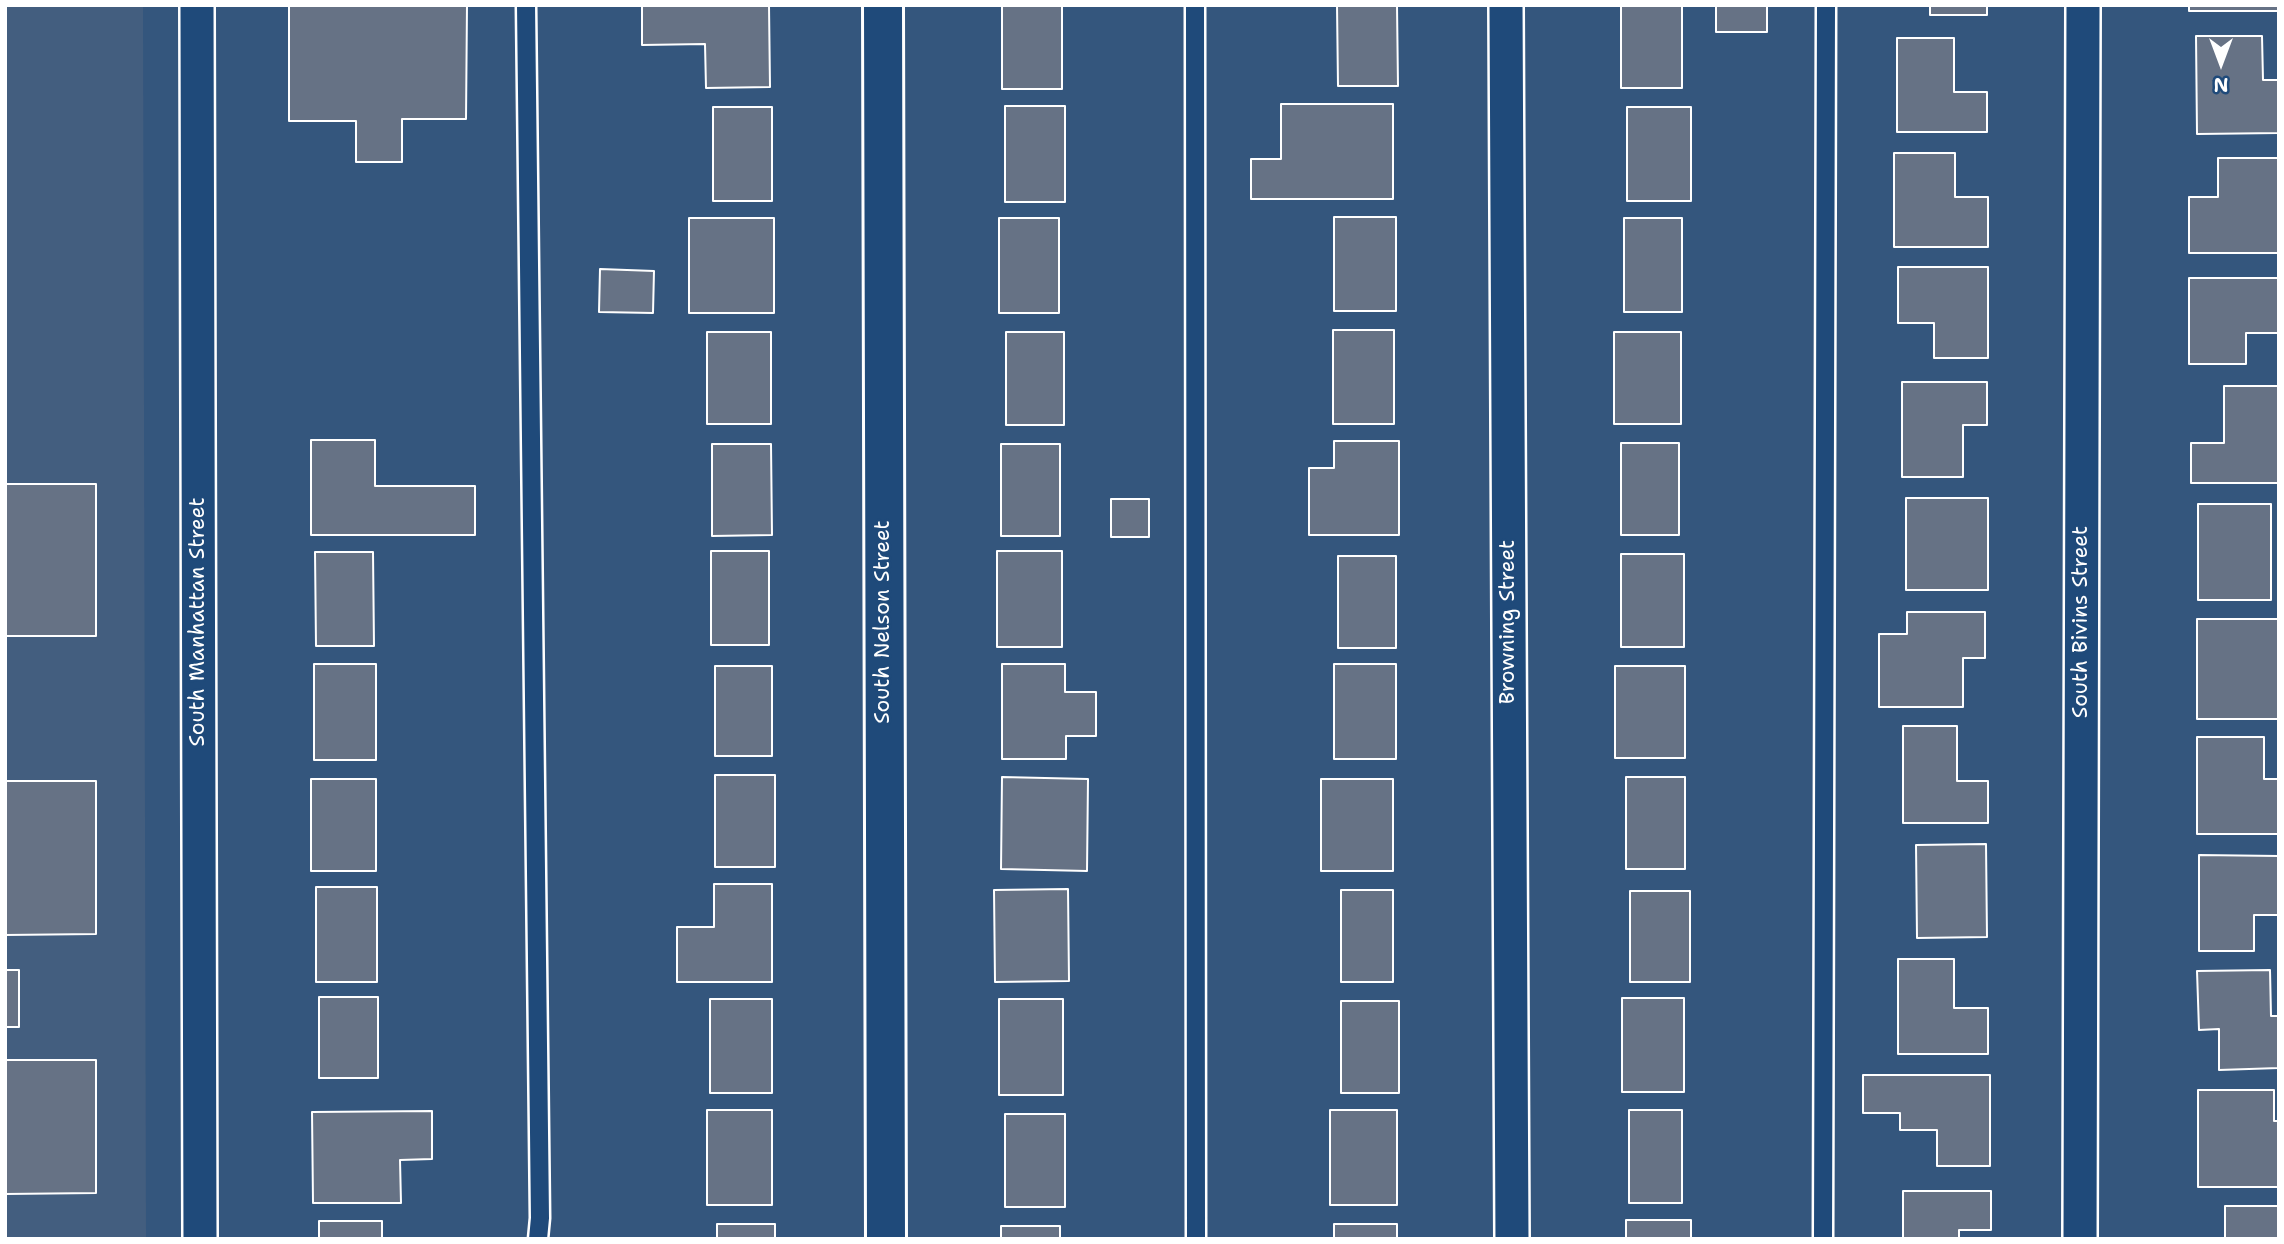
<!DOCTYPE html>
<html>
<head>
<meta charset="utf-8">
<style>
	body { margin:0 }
	#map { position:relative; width:2284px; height:1244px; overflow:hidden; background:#34567d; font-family:"Shantell Sans",sans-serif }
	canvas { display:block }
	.frame { position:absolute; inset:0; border:7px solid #fff; pointer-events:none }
	.north { position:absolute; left:2186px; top:28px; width:70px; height:70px; -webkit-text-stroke:5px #1f4a7a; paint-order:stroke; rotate:180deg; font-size:19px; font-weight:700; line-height:28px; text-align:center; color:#fff }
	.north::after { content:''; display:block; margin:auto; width:24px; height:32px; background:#fff; clip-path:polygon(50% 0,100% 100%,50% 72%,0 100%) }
</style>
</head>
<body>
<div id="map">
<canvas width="2284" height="1244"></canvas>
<div class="frame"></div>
<div class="north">N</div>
</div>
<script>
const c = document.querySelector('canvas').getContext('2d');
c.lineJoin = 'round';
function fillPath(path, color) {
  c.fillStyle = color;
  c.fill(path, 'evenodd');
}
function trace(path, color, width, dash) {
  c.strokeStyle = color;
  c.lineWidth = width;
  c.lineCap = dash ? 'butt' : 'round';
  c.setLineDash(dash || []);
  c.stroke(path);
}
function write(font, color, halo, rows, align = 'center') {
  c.font = font + ' "Shantell Sans",sans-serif';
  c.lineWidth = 5;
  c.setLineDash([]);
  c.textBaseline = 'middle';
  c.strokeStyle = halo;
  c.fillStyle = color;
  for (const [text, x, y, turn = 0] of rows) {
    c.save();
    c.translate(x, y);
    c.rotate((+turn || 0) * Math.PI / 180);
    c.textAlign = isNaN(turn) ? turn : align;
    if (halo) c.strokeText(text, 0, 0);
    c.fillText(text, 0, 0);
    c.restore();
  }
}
fillPath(new Path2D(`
	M 5,5 L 143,5 L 146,1239 L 5,1239 Z`), '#435e7f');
const building = new Path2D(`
	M 289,5 L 467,5 L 466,119 L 402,119 L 402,162 L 356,162 L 356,121 L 289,121 Z
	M 642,5 L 769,5 L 770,87 L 706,88 L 705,44 L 642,45 Z
	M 1002,5 L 1062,5 L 1062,89 L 1002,89 Z
	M 1337,5 L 1397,5 L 1398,86 L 1338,86 Z
	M 1621,5 L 1682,5 L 1682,88 L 1621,88 Z
	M 1716,5 L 1767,5 L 1767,32 L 1716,32 Z
	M 1930,5 L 1987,5 L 1987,15 L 1930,15 Z
	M 2189,5 L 2279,5 L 2279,11 L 2189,11 Z
	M 2196,36 L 2262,36 L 2263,80 L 2279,80 L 2279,133 L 2197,134 Z
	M 1897,38 L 1954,38 L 1954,92 L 1987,92 L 1987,132 L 1897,132 Z
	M 1281,104 L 1393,104 L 1393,199 L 1251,199 L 1251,159 L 1281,159 Z
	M 1005,106 L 1065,106 L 1065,202 L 1005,202 Z
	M 713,107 L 772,107 L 772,201 L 713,201 Z
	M 1627,107 L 1691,107 L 1691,201 L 1627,201 Z
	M 1894,153 L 1955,153 L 1955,197 L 1988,197 L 1988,247 L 1894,247 Z
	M 2218,158 L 2279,158 L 2279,253 L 2189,253 L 2189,197 L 2218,197 Z
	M 1334,217 L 1396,217 L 1396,311 L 1334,311 Z
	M 689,218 L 774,218 L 774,313 L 689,313 Z
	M 999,218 L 1059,218 L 1059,313 L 999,313 Z
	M 1624,218 L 1682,218 L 1682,312 L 1624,312 Z
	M 1898,267 L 1988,267 L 1988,358 L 1934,358 L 1934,323 L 1898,323 Z
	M 600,269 L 654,271 L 653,313 L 599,312 Z
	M 2189,278 L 2279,278 L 2279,333 L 2246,333 L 2246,364 L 2189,364 Z
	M 1333,330 L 1394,330 L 1394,424 L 1333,424 Z
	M 707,332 L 771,332 L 771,424 L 707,424 Z
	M 1006,332 L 1064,332 L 1064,425 L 1006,425 Z
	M 1614,332 L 1681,332 L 1681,424 L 1614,424 Z
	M 1902,382 L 1987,382 L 1987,425 L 1963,425 L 1963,477 L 1902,477 Z
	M 2224,386 L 2279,386 L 2279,483 L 2191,483 L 2191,443 L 2224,443 Z
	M 311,440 L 375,440 L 375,486 L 475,486 L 475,535 L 311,535 Z
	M 1334,441 L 1399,441 L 1399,535 L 1309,535 L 1309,468 L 1334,468 Z
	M 1621,443 L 1679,443 L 1679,535 L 1621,535 Z
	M 712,444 L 771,444 L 772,535 L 712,536 Z
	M 1001,444 L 1060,444 L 1060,536 L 1001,536 Z
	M 5,484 L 96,484 L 96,636 L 5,636 Z
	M 1906,498 L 1988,498 L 1988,590 L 1906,590 Z
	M 1111,499 L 1149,499 L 1149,537 L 1111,537 Z
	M 2198,504 L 2271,504 L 2271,600 L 2198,600 Z
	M 711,551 L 769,551 L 769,645 L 711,645 Z
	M 997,551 L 1062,551 L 1062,647 L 997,647 Z
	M 315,552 L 373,552 L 374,646 L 316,646 Z
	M 1621,554 L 1684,554 L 1684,647 L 1621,647 Z
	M 1338,556 L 1396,556 L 1396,648 L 1338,648 Z
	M 1907,612 L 1985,612 L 1985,658 L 1963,658 L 1963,707 L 1879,707 L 1879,634 L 1907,634 Z
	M 2197,619 L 2278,619 L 2278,719 L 2197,719 Z
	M 314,664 L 376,664 L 376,760 L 314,760 Z
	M 1002,664 L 1065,664 L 1065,692 L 1096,692 L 1096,736 L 1066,736 L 1066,759 L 1002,759 Z
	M 1334,664 L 1396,664 L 1396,759 L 1334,759 Z
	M 715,666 L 772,666 L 772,756 L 715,756 Z
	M 1615,666 L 1685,666 L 1685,758 L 1615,758 Z
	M 1903,726 L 1957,726 L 1957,781 L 1988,781 L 1988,823 L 1903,823 Z
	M 2197,737 L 2264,737 L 2264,779 L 2279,779 L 2279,834 L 2197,834 Z
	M 715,775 L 775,775 L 775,867 L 715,867 Z
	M 1002,777 L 1088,779 L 1087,871 L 1001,869 Z
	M 1626,777 L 1685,777 L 1685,869 L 1626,869 Z
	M 311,779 L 376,779 L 376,871 L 311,871 Z
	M 1321,779 L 1393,779 L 1393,871 L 1321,871 Z
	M 5,781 L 96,781 L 96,934 L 5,935 Z
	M 1986,844 L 1987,937 L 1917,938 L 1916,845 Z
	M 2199,855 L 2279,856 L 2279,915 L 2254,915 L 2254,951 L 2199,951 Z
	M 714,884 L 772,884 L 772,982 L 677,982 L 677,927 L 714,927 Z
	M 316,887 L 377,887 L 377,982 L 316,982 Z
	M 1068,889 L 1069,981 L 995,982 L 994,890 Z
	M 1341,890 L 1393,890 L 1393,982 L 1341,982 Z
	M 1630,891 L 1690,891 L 1690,982 L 1630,982 Z
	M 1898,959 L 1954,959 L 1954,1008 L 1988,1008 L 1988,1054 L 1898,1054 Z
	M 5,970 L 19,970 L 19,1027 L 5,1027 Z
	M 2270,970 L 2271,1016 L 2279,1016 L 2279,1068 L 2219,1070 L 2219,1029 L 2199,1030 L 2197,971 Z
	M 319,997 L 378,997 L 378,1078 L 319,1078 Z
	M 1622,998 L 1684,998 L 1684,1092 L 1622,1092 Z
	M 710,999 L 772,999 L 772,1093 L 710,1093 Z
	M 999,999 L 1063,999 L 1063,1095 L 999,1095 Z
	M 1341,1001 L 1399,1001 L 1399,1093 L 1341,1093 Z
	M 5,1060 L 96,1060 L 96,1193 L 5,1194 Z
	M 1863,1075 L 1990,1075 L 1990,1166 L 1937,1166 L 1937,1130 L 1900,1130 L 1900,1113 L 1863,1113 Z
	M 2198,1090 L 2274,1090 L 2274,1121 L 2279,1121 L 2279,1187 L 2198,1187 Z
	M 707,1110 L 772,1110 L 772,1205 L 707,1205 Z
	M 1330,1110 L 1397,1110 L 1397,1205 L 1330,1205 Z
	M 1629,1110 L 1682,1110 L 1682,1203 L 1629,1203 Z
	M 432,1111 L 432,1159 L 400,1160 L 401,1203 L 313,1203 L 312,1112 Z
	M 1005,1114 L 1065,1114 L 1065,1207 L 1005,1207 Z
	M 1903,1191 L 1991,1191 L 1991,1230 L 1959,1230 L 1959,1239 L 1903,1239 Z
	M 2225,1206 L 2279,1206 L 2279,1239 L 2225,1239 Z
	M 1626,1220 L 1691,1220 L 1691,1239 L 1626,1239 Z
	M 319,1221 L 382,1221 L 382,1239 L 319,1239 Z
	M 717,1224 L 775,1224 L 775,1239 L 717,1239 Z
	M 1334,1224 L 1397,1224 L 1397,1239 L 1334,1239 Z
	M 1001,1226 L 1060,1226 L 1060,1239 L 1001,1239 Z`);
fillPath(building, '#667285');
trace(building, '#fff', 2);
const lane = new Path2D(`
	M 526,5 L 540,1218 L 538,1239
	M 1195,5 L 1196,1239
	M 1823,1239 L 1826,5`);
const street = new Path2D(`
	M 197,5 L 200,1239
	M 1506,5 L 1512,1239
	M 2080,1239 L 2083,5`);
const secondary = new Path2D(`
	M 883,5 L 886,1239`);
trace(lane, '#fff', 23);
trace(street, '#fff', 38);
trace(secondary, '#fff', 44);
trace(lane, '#1f4a7a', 18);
trace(street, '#1f4a7a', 33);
trace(secondary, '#1f4a7a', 38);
write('21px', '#fff', '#1f4a7a', [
	["South Manhattan Street",199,622,-90],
	["South Nelson Street",884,622,-90],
	["Browning Street",1509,622,-90],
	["South Bivins Street",2082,622,-90]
]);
</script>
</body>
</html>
